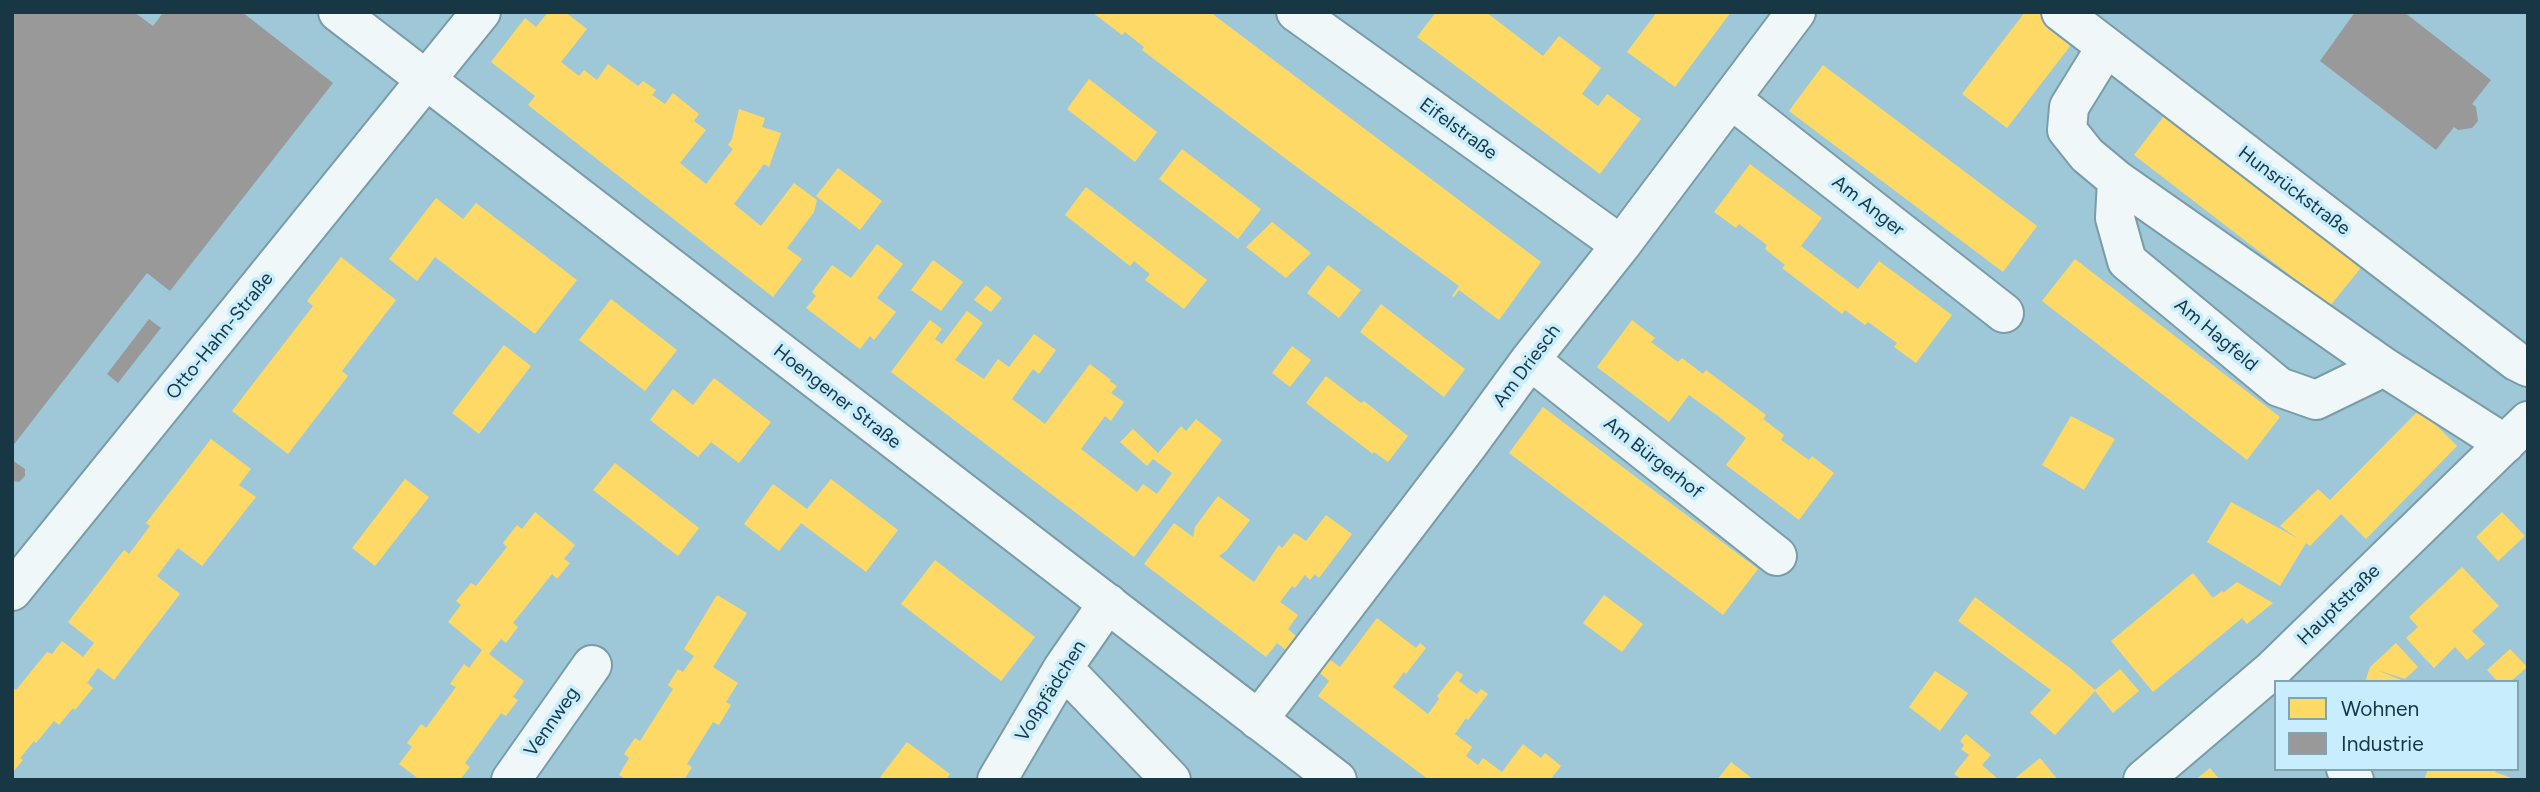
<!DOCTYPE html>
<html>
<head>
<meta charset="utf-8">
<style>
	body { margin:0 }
	#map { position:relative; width:2540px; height:792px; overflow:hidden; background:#9ec8d8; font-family:Figtree,sans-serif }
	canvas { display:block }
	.frame { position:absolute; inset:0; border:14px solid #173744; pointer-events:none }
	.legend { position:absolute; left:2274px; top:680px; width:245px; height:91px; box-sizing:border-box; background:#c8edfd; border:2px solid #81a4b3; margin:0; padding:9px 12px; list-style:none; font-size:21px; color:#173744 }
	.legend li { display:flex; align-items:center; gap:14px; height:35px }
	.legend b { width:35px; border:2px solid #81a4b3 }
</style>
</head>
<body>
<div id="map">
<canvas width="2540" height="792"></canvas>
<div class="frame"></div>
<ul class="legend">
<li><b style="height:19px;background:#ffd966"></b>Wohnen</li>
<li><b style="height:19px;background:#999"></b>Industrie</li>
</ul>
</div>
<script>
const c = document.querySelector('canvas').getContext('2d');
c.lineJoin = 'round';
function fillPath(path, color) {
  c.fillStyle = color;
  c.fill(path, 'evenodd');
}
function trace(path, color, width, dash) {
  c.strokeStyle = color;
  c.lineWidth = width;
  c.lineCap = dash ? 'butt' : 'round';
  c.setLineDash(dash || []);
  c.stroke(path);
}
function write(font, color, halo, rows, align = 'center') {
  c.font = font + ' Figtree,sans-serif';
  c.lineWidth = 7;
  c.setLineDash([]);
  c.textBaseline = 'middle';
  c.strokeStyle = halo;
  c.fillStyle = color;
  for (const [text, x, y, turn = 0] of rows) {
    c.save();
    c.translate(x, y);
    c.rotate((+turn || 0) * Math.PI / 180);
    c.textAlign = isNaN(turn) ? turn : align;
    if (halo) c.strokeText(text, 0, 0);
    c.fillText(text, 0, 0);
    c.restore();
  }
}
fillPath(new Path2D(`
	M 548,12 L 565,12 L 587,29 L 561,62 L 579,76 L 584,70 L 597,80 L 608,64 L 638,86 L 643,81 L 656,90 L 652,95 L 665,104 L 673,93 L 699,114 L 694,121 L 706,130 L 680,163 L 706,184 L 733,149 L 728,145 L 732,139 L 739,109 L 765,118 L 762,127 L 781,133 L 769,167 L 764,164 L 734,204 L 761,226 L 794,183 L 817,200 L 814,212 L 787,248 L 802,259 L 773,297 L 528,105 L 535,96 L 491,62 L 525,18 L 536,27 Z
	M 1092,12 L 1210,12 L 1541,262 L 1499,320 L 1459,290 L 1454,297 L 1452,296 L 1459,286 L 1294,165 L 1142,50 L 1144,47 L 1125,32 L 1122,35 Z
	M 1436,12 L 1486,12 L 1543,56 L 1559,36 L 1601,68 L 1582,94 L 1598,106 L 1607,94 L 1641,119 L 1600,174 L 1417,37 Z
	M 1657,12 L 1731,12 L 1675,87 L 1627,52 Z
	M 2025,12 L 2037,12 L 2074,41 L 2007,128 L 1962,94 Z
	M 1823,65 L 2037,226 L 2003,272 L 1789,111 Z
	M 1089,79 L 1157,132 L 1135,162 L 1067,109 Z
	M 2167,112 L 2364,264 L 2330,306 L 2134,155 Z
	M 1182,149 L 1261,209 L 1238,239 L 1159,179 Z
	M 1750,164 L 1822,218 L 1801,246 L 1858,289 L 1879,261 L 1952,315 L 1916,363 L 1894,347 L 1897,343 L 1868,322 L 1865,325 L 1845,310 L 1842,314 L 1782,268 L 1785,265 L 1765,249 L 1767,245 L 1739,224 L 1736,228 L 1714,212 Z
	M 838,168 L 882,201 L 860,230 L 816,196 Z
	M 1086,187 L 1207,280 L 1184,309 L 1145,280 L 1150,274 L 1134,261 L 1130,266 L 1065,215 Z
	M 436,198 L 463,219 L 476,203 L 577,280 L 535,334 L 435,257 L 417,281 L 389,259 Z
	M 1272,222 L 1311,253 L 1286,278 L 1246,247 Z
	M 877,244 L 903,264 L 877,298 L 896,312 L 874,340 L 870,336 L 860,349 L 806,308 L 816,296 L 812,292 L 832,265 L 851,278 Z
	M 341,257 L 396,300 L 342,371 L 348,376 L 288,454 L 232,411 L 313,306 L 307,301 Z
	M 2075,259 L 2280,417 L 2247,460 L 2042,301 Z
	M 933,260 L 963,282 L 941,311 L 911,290 Z
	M 1328,265 L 1361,290 L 1339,318 L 1307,293 Z
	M 986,285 L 1002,298 L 991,312 L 974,300 Z
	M 611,299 L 677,350 L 645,391 L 579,340 Z
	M 1381,304 L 1465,369 L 1444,397 L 1360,332 Z
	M 967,311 L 983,323 L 955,360 L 984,379 L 998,359 L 1009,367 L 1034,334 L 1056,350 L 1039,374 L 1033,369 L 1012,399 L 1045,424 L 1090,364 L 1111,380 L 1109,381 L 1117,386 L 1111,393 L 1124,402 L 1111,421 L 1105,416 L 1081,449 L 1137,492 L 1143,484 L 1157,494 L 1172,473 L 1153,459 L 1147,466 L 1120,442 L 1133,429 L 1158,453 L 1181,426 L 1186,431 L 1196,419 L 1222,440 L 1134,557 L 891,372 L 930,320 L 942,329 L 935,339 L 942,344 Z
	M 1632,320 L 1655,338 L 1651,342 L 1678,362 L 1682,358 L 1703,374 L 1706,370 L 1766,415 L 1763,419 L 1784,435 L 1781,440 L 1809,460 L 1812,456 L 1834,473 L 1799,520 L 1726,465 L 1746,438 L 1718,416 L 1689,395 L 1669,422 L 1597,367 Z
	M 504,345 L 531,366 L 479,434 L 452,413 Z
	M 1292,346 L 1311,360 L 1290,387 L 1272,373 Z
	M 1326,376 L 1361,403 L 1364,401 L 1408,436 L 1388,462 L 1374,452 L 1373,454 L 1306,403 Z
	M 714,378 L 771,422 L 739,463 L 711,442 L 698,457 L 650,420 L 673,389 L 693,405 Z
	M 1543,407 L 1758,569 L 1723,615 L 1509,453 Z
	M 2420,409 L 2457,446 L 2366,539 L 2341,514 L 2310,546 L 2306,543 L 2280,586 L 2207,542 L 2231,502 L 2297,538 L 2280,526 L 2318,489 L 2330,500 Z
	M 2071,416 L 2115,439 L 2084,490 L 2042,465 Z
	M 211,439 L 251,469 L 239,485 L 256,497 L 202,566 L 178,548 L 157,576 L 180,594 L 114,680 L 98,668 L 87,683 L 93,688 L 75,710 L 73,708 L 59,725 L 54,721 L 36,743 L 34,741 L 20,758 L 23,760 L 12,773 L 12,687 L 16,690 L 47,652 L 52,654 L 62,641 L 83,657 L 94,643 L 68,622 L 124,550 L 129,554 L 150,526 L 146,523 Z
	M 615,463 L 699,528 L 678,556 L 593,490 Z
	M 405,479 L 429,497 L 375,566 L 352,548 Z
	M 831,479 L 898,530 L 866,572 L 801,523 L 779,551 L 744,524 L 773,484 L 807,509 Z
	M 1218,496 L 1250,520 L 1226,551 L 1219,556 L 1254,582 L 1279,545 L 1282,548 L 1294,533 L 1306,541 L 1326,515 L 1352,534 L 1319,578 L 1315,574 L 1310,580 L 1305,575 L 1295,588 L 1292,586 L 1280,602 L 1298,615 L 1288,629 L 1296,636 L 1286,650 L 1277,643 L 1266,657 L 1144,564 L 1174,523 L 1193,537 L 1195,527 Z
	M 535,512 L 575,545 L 564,559 L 570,563 L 557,579 L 552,574 L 513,623 L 518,627 L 506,643 L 501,639 L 489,654 L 524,681 L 513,697 L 518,700 L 506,716 L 501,713 L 465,763 L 470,767 L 460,780 L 420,780 L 399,764 L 412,747 L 407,743 L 421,724 L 426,728 L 456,687 L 450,684 L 464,664 L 469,668 L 482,650 L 448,622 L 461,605 L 456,601 L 471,583 L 476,586 L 507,547 L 503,543 L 517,525 L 522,529 Z
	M 2502,512 L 2525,536 L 2498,561 L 2476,537 Z
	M 935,560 L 1035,637 L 1001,681 L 901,604 Z
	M 2462,567 L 2499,606 L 2472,631 L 2485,644 L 2467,660 L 2455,647 L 2434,668 L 2406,638 L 2418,627 L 2409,617 Z
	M 2193,573 L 2213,598 L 2222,591 L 2223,593 L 2237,582 L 2273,603 L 2247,624 L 2242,618 L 2153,692 L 2111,641 Z
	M 717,595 L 747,613 L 713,667 L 738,683 L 726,702 L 731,705 L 719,725 L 713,722 L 687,764 L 692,767 L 684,780 L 627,780 L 619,775 L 629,758 L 624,754 L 635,738 L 640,741 L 673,689 L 668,685 L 678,669 L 683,672 L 694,656 L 684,649 Z
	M 1604,595 L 1643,624 L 1622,652 L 1583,623 Z
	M 1975,597 L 2070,668 L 2095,690 L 2120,669 L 2139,691 L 2113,713 L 2095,691 L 2055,735 L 2030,713 L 2051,690 L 1958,621 Z
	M 1377,618 L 1416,648 L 1420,643 L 1426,648 L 1406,674 L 1404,672 L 1393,687 L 1428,714 L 1439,699 L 1437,696 L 1457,671 L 1463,675 L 1459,681 L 1468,688 L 1477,694 L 1481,689 L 1488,694 L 1468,720 L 1466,718 L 1455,734 L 1472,747 L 1466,756 L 1478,765 L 1483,758 L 1502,772 L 1523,744 L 1541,758 L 1545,753 L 1561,766 L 1550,780 L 1429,780 L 1318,696 L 1329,681 L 1320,673 L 1330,660 L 1340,667 Z
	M 2396,643 L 2418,667 L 2405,679 L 2377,670 L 2406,682 L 2365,682 L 2370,667 Z
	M 2510,649 L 2527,667 L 2510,682 L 2498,682 L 2487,670 Z
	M 1935,671 L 1968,693 L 1940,731 L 1909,707 Z
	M 1966,734 L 1991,755 L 1982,765 L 1999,780 L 1962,780 L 1954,774 L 1969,755 L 1961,749 L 1964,745 L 1960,741 Z
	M 907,742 L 950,774 L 946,780 L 878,780 Z
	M 2040,758 L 2058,780 L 2013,780 Z
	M 1731,762 L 1754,780 L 1717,780 Z
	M 2210,768 L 2220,780 L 2195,780 Z
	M 2428,769 L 2496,769 L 2495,772 L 2514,779 L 2424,780 Z`), '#ffd966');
fillPath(new Path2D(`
	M 12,12 L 134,12 L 153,26 L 162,14 L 159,12 L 242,12 L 333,83 L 170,291 L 147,273 L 12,447 Z
	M 2355,12 L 2404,12 L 2491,80 L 2472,104 L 2476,107 L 2478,121 L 2472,128 L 2458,130 L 2454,127 L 2436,150 L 2320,61 Z
	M 149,319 L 161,328 L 118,383 L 107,374 Z
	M 12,460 L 25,469 L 25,476 L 19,482 L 12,481 Z`), '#999');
const minor = new Path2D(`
	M 1296,12 L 1621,245
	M 2061,12 L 2516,361 L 2528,367
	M 2106,47 L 2069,107 L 2067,130 L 2087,155 L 2117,180 L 2384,367 L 2505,444
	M 1731,99 L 2004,313
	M 2117,180 L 2115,218 L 2127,261 L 2279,387 L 2316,400 L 2384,367
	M 1530,360 L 1777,556
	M 12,591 L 481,12
	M 1063,668 L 1171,780
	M 1258,720 L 1468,445 L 1530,360 L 1621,245 L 1796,12
	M 2346,769 L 2354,780
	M 511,780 L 592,665
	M 997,780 L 1063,668 L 1108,603
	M 2143,780 L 2271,671 L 2528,421`);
const secondary = new Path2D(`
	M 338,12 L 1337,780`);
trace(minor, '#7a9ca9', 42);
trace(secondary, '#7a9ca9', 42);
trace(minor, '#f0f7f9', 38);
trace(secondary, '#f0f7f9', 38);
write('19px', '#173744', '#c8edfd', [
	["Eifelstraße",1458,129,36],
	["Hunsrückstraße",2294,191,37],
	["Am Anger",1868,206,38],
	["Am Hagfeld",2216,335,40],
	["Otto-Hahn-Straße",220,336,-51],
	["Am Driesch",1527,366,-53],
	["Hoengener Straße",837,397,38],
	["Am Bürgerhof",1653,458,38],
	["Hauptstraße",2339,605,-44],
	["Voßpfädchen",1051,691,-58],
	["Vennweg",552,722,-55]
]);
</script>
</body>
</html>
